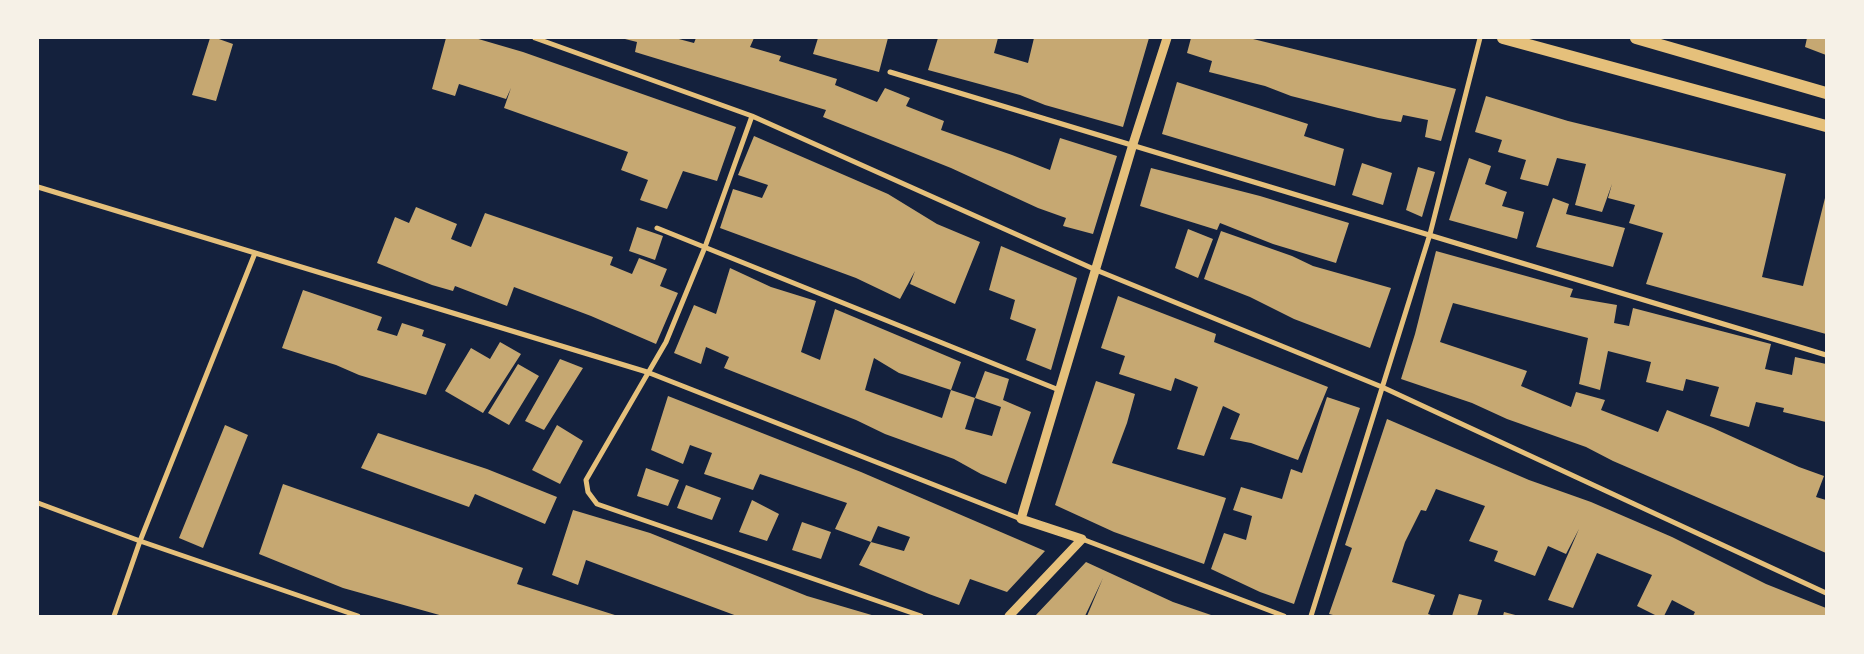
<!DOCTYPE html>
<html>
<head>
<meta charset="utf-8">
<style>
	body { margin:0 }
	#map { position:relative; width:1864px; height:654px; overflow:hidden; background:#14213d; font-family:Helvetica,sans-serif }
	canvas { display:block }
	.frame { position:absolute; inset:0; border:39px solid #f6f1e7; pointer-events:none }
</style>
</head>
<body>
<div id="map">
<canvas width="1864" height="654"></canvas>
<div class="frame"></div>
</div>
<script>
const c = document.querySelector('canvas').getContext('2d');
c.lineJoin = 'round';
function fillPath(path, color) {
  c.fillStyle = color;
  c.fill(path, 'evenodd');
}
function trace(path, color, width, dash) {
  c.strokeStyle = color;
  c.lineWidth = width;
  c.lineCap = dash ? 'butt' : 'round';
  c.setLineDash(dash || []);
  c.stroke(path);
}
fillPath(new Path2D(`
	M 210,38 L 216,38 L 233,44 L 216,101 L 192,95 Z
	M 446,38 L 475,38 L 523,52 L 736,127 L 717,181 L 683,171 L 667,209 L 640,200 L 648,180 L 621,170 L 628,152 L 504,108 L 511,88 L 506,99 L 459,84 L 455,96 L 432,89 Z
	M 621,38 L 675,38 L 694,43 L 696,38 L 754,38 L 750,47 L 781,56 L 779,61 L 837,79 L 835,85 L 877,102 L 885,88 L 910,98 L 906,106 L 944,121 L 941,130 L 1012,155 L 1050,170 L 1060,138 L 1117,156 L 1093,234 L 1063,226 L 1066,218 L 1038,208 L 951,168 L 823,117 L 826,110 L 635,52 L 637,42 Z
	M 818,38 L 888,38 L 879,72 L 813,54 Z
	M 938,38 L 998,38 L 994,53 L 1028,63 L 1034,38 L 1149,38 L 1123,127 L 1045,105 L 1020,95 L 928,70 Z
	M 1191,38 L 1249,38 L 1456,89 L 1441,141 L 1425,137 L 1428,120 L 1403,115 L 1401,122 L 1378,118 L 1291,96 L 1265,86 L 1209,72 L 1212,61 L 1187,53 Z
	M 1807,38 L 1826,38 L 1826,55 L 1805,47 Z
	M 1177,82 L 1308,124 L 1304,136 L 1344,149 L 1335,186 L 1162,134 Z
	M 1486,96 L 1568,121 L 1786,174 L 1762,277 L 1803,286 L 1826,194 L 1826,334 L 1646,284 L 1663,233 L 1629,223 L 1635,205 L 1608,198 L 1612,184 L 1602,212 L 1575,205 L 1586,164 L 1557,158 L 1548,186 L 1520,179 L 1526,160 L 1498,152 L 1502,140 L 1475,132 Z
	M 754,136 L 888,194 L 937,224 L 980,242 L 955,304 L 910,284 L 915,271 L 900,299 L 856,278 L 720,228 L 733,189 L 762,198 L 768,185 L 738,175 Z
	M 1469,158 L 1491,166 L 1485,184 L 1507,192 L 1502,206 L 1524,212 L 1517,239 L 1449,220 Z
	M 1362,163 L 1392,173 L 1383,205 L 1352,195 Z
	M 1418,167 L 1435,172 L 1422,217 L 1406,210 Z
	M 1151,168 L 1260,196 L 1349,223 L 1336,263 L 1273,244 L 1220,223 L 1217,230 L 1140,206 Z
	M 1553,198 L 1569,204 L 1566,214 L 1625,228 L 1613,267 L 1536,247 Z
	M 416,207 L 457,224 L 451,239 L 471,247 L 485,213 L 613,257 L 610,265 L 632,274 L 639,258 L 667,269 L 660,286 L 678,293 L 656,344 L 591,316 L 514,287 L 507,306 L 455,286 L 453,291 L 432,285 L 377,263 L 395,217 L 409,223 Z
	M 637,227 L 663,236 L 655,260 L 629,251 Z
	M 1188,229 L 1213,239 L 1198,278 L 1175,268 Z
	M 1221,231 L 1292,256 L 1313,266 L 1391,288 L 1370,348 L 1294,319 L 1250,297 L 1204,279 Z
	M 1001,246 L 1077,278 L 1051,370 L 1026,360 L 1036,329 L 1010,319 L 1015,300 L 989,290 Z
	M 1436,251 L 1573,289 L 1570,297 L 1617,305 L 1614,323 L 1629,326 L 1633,308 L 1771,344 L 1765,369 L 1792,375 L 1795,357 L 1826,364 L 1826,422 L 1783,412 L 1784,408 L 1756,402 L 1749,427 L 1710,416 L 1719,387 L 1686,379 L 1683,391 L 1646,382 L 1651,362 L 1608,351 L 1600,390 L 1579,384 L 1588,338 L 1453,303 L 1440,342 L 1527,371 L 1521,386 L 1571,407 L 1576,392 L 1605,400 L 1601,410 L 1658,432 L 1667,410 L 1713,428 L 1799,467 L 1824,476 L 1816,497 L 1826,500 L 1826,553 L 1613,461 L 1586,447 L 1507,419 L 1472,403 L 1401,379 L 1415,334 Z
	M 730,268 L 771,287 L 816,301 L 801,352 L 820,360 L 835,309 L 961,362 L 951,390 L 899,373 L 874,358 L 865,390 L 942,418 L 951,390 L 975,398 L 985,371 L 1009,379 L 1003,400 L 1031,412 L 1006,484 L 981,474 L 954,459 L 885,434 L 856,420 L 724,368 L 729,357 L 706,347 L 701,364 L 674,353 L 694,305 L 716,314 ZM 975,398 L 1001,407 L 992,436 L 965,429 Z
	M 303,290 L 382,317 L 377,330 L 397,336 L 402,323 L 424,330 L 422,336 L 446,344 L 426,395 L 359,375 L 336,365 L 282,348 Z
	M 1118,296 L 1216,334 L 1214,342 L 1328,387 L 1298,460 L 1251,443 L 1230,439 L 1240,414 L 1223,406 L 1204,456 L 1177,449 L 1198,387 L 1175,378 L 1171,391 L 1119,374 L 1125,356 L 1101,348 Z
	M 500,342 L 521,354 L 483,413 L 445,391 L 471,348 L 490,359 Z
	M 560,359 L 583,368 L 544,430 L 525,421 Z
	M 518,364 L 539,376 L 509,425 L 488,413 Z
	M 1096,381 L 1135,394 L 1127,423 L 1112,463 L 1226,498 L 1204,564 L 1114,532 L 1055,505 Z
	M 668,396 L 861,472 L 1045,551 L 1007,592 L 970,579 L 959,605 L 929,594 L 859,565 L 871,542 L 904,551 L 910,537 L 878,526 L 871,542 L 835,529 L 847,503 L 760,474 L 753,490 L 704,474 L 712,453 L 690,445 L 683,464 L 651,450 Z
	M 1327,397 L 1360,408 L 1294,604 L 1260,592 L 1211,569 L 1224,533 L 1246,540 L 1252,516 L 1233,510 L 1241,487 L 1282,499 L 1291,469 L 1302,473 Z
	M 1387,419 L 1529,480 L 1591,502 L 1672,537 L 1766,584 L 1826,608 L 1826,616 L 1693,616 L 1695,612 L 1672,600 L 1664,616 L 1657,616 L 1637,606 L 1652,575 L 1597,553 L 1573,608 L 1548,600 L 1579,529 L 1566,554 L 1548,546 L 1535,576 L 1494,561 L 1498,551 L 1469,541 L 1485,506 L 1436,489 L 1426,511 L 1421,510 L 1405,542 L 1392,582 L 1435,595 L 1428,614 L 1434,616 L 1337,616 L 1329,614 L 1352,548 L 1345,545 Z
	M 225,425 L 248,435 L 203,548 L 179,538 Z
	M 557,425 L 583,441 L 560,484 L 532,470 Z
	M 378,433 L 487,469 L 557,497 L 545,524 L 475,494 L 469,507 L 361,468 Z
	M 646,468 L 679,480 L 668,506 L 637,496 Z
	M 283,484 L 523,568 L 517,584 L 618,616 L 443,616 L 343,588 L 259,554 Z
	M 686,485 L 721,498 L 712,520 L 677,508 Z
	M 752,500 L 779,514 L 767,541 L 739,532 Z
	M 573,510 L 650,533 L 807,596 L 875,616 L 737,616 L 586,560 L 578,585 L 552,575 Z
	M 802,522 L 831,532 L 821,559 L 792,550 Z
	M 1086,562 L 1173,602 L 1214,616 L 1087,616 L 1103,578 L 1085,616 L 1035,616 Z
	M 1459,594 L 1482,600 L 1477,616 L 1452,616 Z
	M 1504,612 L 1519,616 L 1503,616 Z`), '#c6a872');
trace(new Path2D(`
	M 535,38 L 752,116 L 1096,270 L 1382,387 L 1826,593
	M 890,72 L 1826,355
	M 752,116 L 705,247 L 666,342 L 586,480 L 588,492 L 597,504 L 921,616
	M 38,187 L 647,372 L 1021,519
	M 657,228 L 1059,390
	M 38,503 L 140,541 L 358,616
	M 1082,539 L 1284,616
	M 114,616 L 140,541 L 255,253
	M 1311,616 L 1430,234 L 1480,38`), '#e5c07b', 5);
trace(new Path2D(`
	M 1009,616 L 1082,539 L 1021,519 L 1133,144 L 1167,38`), '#e5c07b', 9);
trace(new Path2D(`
	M 1503,38 L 1826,126
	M 1636,38 L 1826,93`), '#e5c07b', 12);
</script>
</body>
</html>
